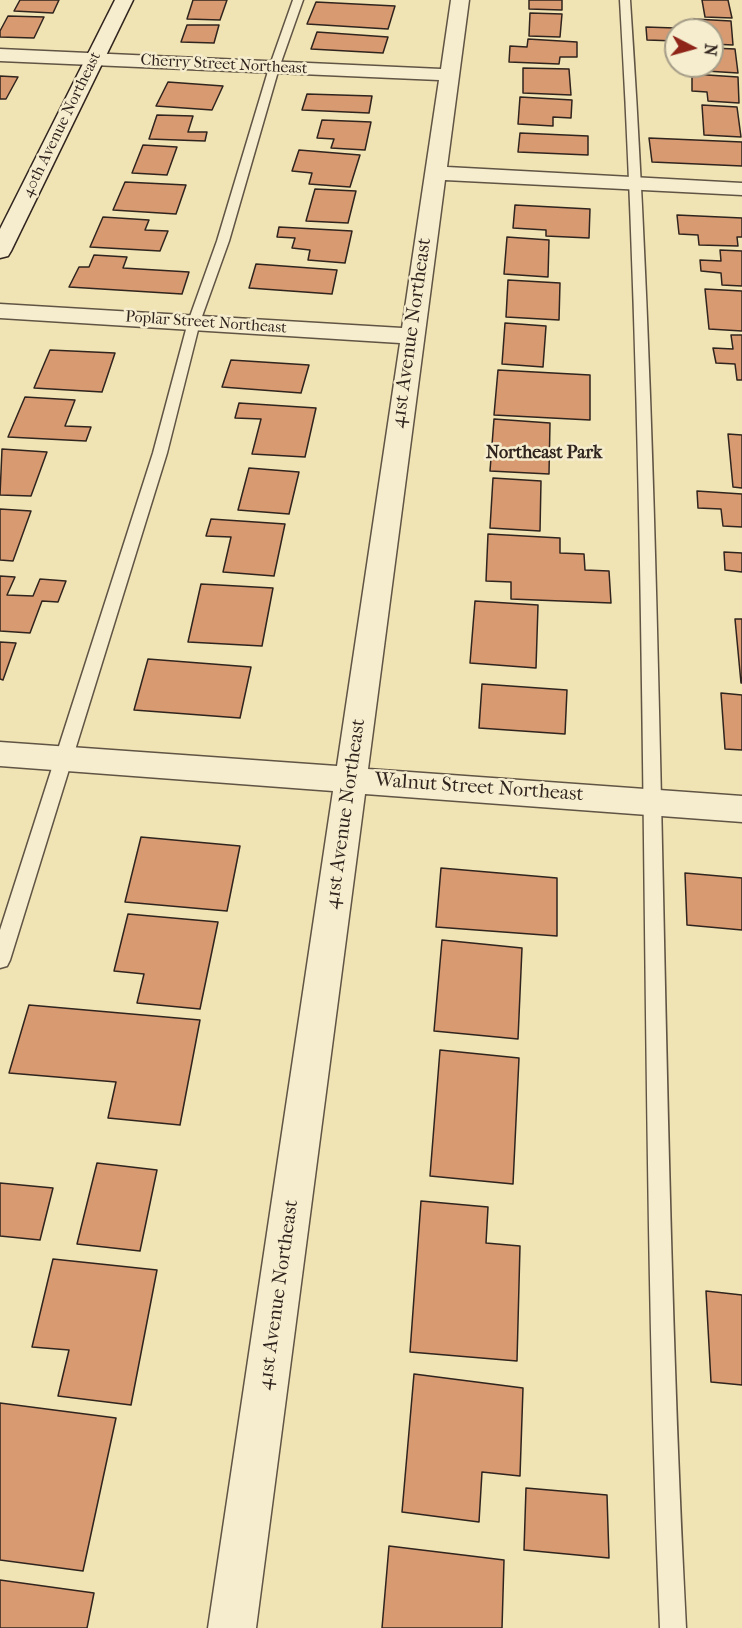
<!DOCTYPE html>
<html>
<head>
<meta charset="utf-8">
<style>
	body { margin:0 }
	#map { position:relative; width:742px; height:1628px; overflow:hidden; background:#f0e3b4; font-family:"IM FELL French Canon",serif }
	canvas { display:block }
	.north { position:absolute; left:664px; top:18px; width:60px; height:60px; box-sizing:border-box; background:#f5edce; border:2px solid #a69d88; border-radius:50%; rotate:96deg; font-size:16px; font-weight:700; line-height:24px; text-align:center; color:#30241e }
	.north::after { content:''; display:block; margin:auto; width:21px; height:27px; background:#8f2418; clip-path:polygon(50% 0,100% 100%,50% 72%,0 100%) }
</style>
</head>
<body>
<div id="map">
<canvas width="742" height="1628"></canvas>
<div class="north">N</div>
</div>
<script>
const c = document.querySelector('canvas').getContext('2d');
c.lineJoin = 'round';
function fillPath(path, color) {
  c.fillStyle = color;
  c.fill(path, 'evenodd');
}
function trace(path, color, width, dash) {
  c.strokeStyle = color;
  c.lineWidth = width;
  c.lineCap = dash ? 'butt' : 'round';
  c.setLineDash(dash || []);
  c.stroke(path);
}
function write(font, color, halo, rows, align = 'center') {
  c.font = font + ' "IM FELL French Canon",serif';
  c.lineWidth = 5;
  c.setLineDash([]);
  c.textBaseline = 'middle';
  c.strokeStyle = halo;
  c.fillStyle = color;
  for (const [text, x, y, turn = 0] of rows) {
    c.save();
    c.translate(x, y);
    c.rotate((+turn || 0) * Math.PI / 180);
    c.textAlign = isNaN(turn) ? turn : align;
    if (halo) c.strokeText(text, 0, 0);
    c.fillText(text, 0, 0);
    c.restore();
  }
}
const building = new Path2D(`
	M 20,0 L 59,0 L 53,13 L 14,11 Z
	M 193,0 L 227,0 L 220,20 L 187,19 Z
	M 529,0 L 562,0 L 562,10 L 529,9 Z
	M 702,0 L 728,0 L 732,18 L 705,17 Z
	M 316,2 L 395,6 L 388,29 L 307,24 Z
	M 530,13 L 562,14 L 560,37 L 529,36 Z
	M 8,16 L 44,17 L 34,38 L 0,37 L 0,31 Z
	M 694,19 L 731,21 L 733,45 L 712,44 L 712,30 L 695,30 Z
	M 187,25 L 219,25 L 214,43 L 181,42 Z
	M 646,27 L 675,28 L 676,41 L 647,40 Z
	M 317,32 L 388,37 L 383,53 L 311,49 Z
	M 528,39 L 577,42 L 577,57 L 560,57 L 559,64 L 509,62 L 510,46 L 527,47 Z
	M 712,48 L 735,49 L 738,73 L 706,71 L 705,66 L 712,66 Z
	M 523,68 L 569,69 L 571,95 L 523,93 Z
	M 692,74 L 738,77 L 739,103 L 708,101 L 707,92 L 692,91 Z
	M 0,76 L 18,77 L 6,99 L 0,99 Z
	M 168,82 L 223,86 L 212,110 L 156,106 Z
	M 307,94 L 372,96 L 369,113 L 302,110 Z
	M 520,97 L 572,100 L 571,118 L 553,117 L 553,126 L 518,124 Z
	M 702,105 L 737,107 L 741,137 L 704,135 Z
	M 157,115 L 193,116 L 188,132 L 207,132 L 205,141 L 149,139 Z
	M 322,120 L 371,122 L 365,150 L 331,148 L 334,139 L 317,138 Z
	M 520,133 L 588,136 L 588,155 L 518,152 Z
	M 649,138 L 742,142 L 742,166 L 652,162 Z
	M 143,145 L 177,147 L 167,175 L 132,173 Z
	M 299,150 L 360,155 L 350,187 L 309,184 L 312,173 L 292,171 Z
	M 125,182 L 186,185 L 176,214 L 113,210 Z
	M 315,189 L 356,191 L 348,223 L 306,221 Z
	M 515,205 L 590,209 L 589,238 L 546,236 L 546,230 L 513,228 Z
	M 677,215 L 742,218 L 742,237 L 737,237 L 738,246 L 699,245 L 698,235 L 679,234 Z
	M 103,217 L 149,220 L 145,230 L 168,231 L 160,251 L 90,247 Z
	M 279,227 L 352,231 L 345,263 L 308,260 L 310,250 L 292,248 L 295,238 L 277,237 Z
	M 507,237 L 549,240 L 548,277 L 504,274 Z
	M 720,250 L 742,251 L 742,286 L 722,285 L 721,273 L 701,271 L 700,260 L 721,261 Z
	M 94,255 L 127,257 L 123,268 L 189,272 L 182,294 L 69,287 L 79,267 L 89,267 Z
	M 256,264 L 337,270 L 332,294 L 249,288 Z
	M 508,280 L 560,283 L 559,320 L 506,317 Z
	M 705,289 L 742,291 L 742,331 L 709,329 Z
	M 505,323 L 546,326 L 543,367 L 502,364 Z
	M 731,335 L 742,335 L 742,380 L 737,380 L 735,364 L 716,363 L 713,348 L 733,349 Z
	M 50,350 L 115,353 L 102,392 L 34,388 Z
	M 231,360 L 309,365 L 301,393 L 222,387 Z
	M 498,370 L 590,375 L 590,420 L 494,415 Z
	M 25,397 L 75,400 L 65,426 L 91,427 L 86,441 L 8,437 Z
	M 239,403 L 316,408 L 305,457 L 252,454 L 261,419 L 235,418 Z
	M 494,419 L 550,423 L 549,474 L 490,471 Z
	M 728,434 L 742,435 L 742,488 L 733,487 Z
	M 2,449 L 47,452 L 31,496 L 0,495 Z
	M 249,468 L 299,472 L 289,514 L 238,510 Z
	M 493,478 L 541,481 L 540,531 L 490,528 Z
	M 697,491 L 742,494 L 742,527 L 723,526 L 721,509 L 698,508 Z
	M 0,509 L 31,511 L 13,561 L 0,560 Z
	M 211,519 L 285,524 L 274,576 L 223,572 L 231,537 L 206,536 Z
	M 488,534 L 560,538 L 560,553 L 584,554 L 585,570 L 609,571 L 611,603 L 511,599 L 511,582 L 486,581 Z
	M 724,552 L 742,553 L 742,572 L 725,570 Z
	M 0,576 L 15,577 L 7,595 L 33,596 L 40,579 L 66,581 L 58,602 L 42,601 L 30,633 L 0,631 Z
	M 201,584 L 273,588 L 262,646 L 188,642 Z
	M 475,601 L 538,605 L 536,668 L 470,663 Z
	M 735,619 L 742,619 L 742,683 L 741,683 Z
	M 0,642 L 16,643 L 3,680 L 0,679 Z
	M 148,659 L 251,667 L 240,718 L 134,710 Z
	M 482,684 L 567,690 L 565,734 L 479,728 Z
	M 721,693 L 742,695 L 742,750 L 725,749 Z
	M 141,837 L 240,846 L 227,911 L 125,902 Z
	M 441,868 L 557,878 L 557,936 L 436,927 Z
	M 685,873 L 742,878 L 742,930 L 687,925 Z
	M 128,914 L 218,922 L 200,1009 L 137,1003 L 144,974 L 114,971 Z
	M 442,940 L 522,948 L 518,1039 L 434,1031 Z
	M 29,1005 L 200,1020 L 180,1125 L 108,1118 L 116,1082 L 9,1073 Z
	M 440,1050 L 519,1058 L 513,1184 L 430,1176 Z
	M 97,1163 L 157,1170 L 140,1251 L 77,1244 Z
	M 0,1183 L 53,1188 L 40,1240 L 0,1236 Z
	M 421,1201 L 488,1207 L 486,1243 L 520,1246 L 517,1361 L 410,1352 Z
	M 53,1259 L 157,1270 L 131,1405 L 58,1396 L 69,1350 L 32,1347 Z
	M 706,1291 L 742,1295 L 742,1385 L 711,1382 Z
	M 414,1374 L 523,1388 L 520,1476 L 482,1472 L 479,1522 L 402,1512 Z
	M 0,1403 L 116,1418 L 83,1571 L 0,1560 Z
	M 526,1488 L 607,1495 L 609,1558 L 524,1550 Z
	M 389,1546 L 504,1560 L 502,1628 L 382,1628 Z
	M 0,1580 L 94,1593 L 87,1628 L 0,1628 Z`);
fillPath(building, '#d79a71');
trace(building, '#30241e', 1.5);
const lane = new Path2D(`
	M 293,0 L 303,0 L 279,68 L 229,241 L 200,322 L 167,453 L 10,960 L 7,966 L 0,968 L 0,930 L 153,453 L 188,322 L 217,241 L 269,68 Z
	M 620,0 L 630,0 C 667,542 658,1086 686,1628 L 660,1628 C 638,1086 652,542 620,0 Z`);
const street = new Path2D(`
	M 451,0 L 469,0 L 447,167 L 742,183 L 742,195 L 445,180 L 368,769 L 742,796 L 742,822 L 365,794 L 256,1628 L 208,1628 L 333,791 L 0,766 L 0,742 L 337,766 L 400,343 L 0,318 L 0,304 L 402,328 L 439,80 L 0,61 L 0,49 L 441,69 Z`);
const secondary = new Path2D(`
	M 115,0 L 133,0 L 11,251 L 8,256 L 0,258 L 0,229 Z`);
trace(lane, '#605444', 3);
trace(street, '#605444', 3);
trace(secondary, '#30241e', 3);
fillPath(lane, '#f5edce');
fillPath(street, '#f5edce');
fillPath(secondary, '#f5edce');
write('16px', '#30241e', '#f5edce', [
	["Cherry Street Northeast",224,65,3],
	["40th Avenue Northeast",62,125,-64],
	["Poplar Street Northeast",206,323,4]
]);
write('bold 18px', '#30241e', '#f5edce', [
	["Northeast Park",544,454]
]);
write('20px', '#30241e', '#f5edce', [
	["41st Avenue Northeast",412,333,-82],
	["Walnut Street Northeast",479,788,4],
	["41st Avenue Northeast",346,814,-82],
	["41st Avenue Northeast",279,1295,-82]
]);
</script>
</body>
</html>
